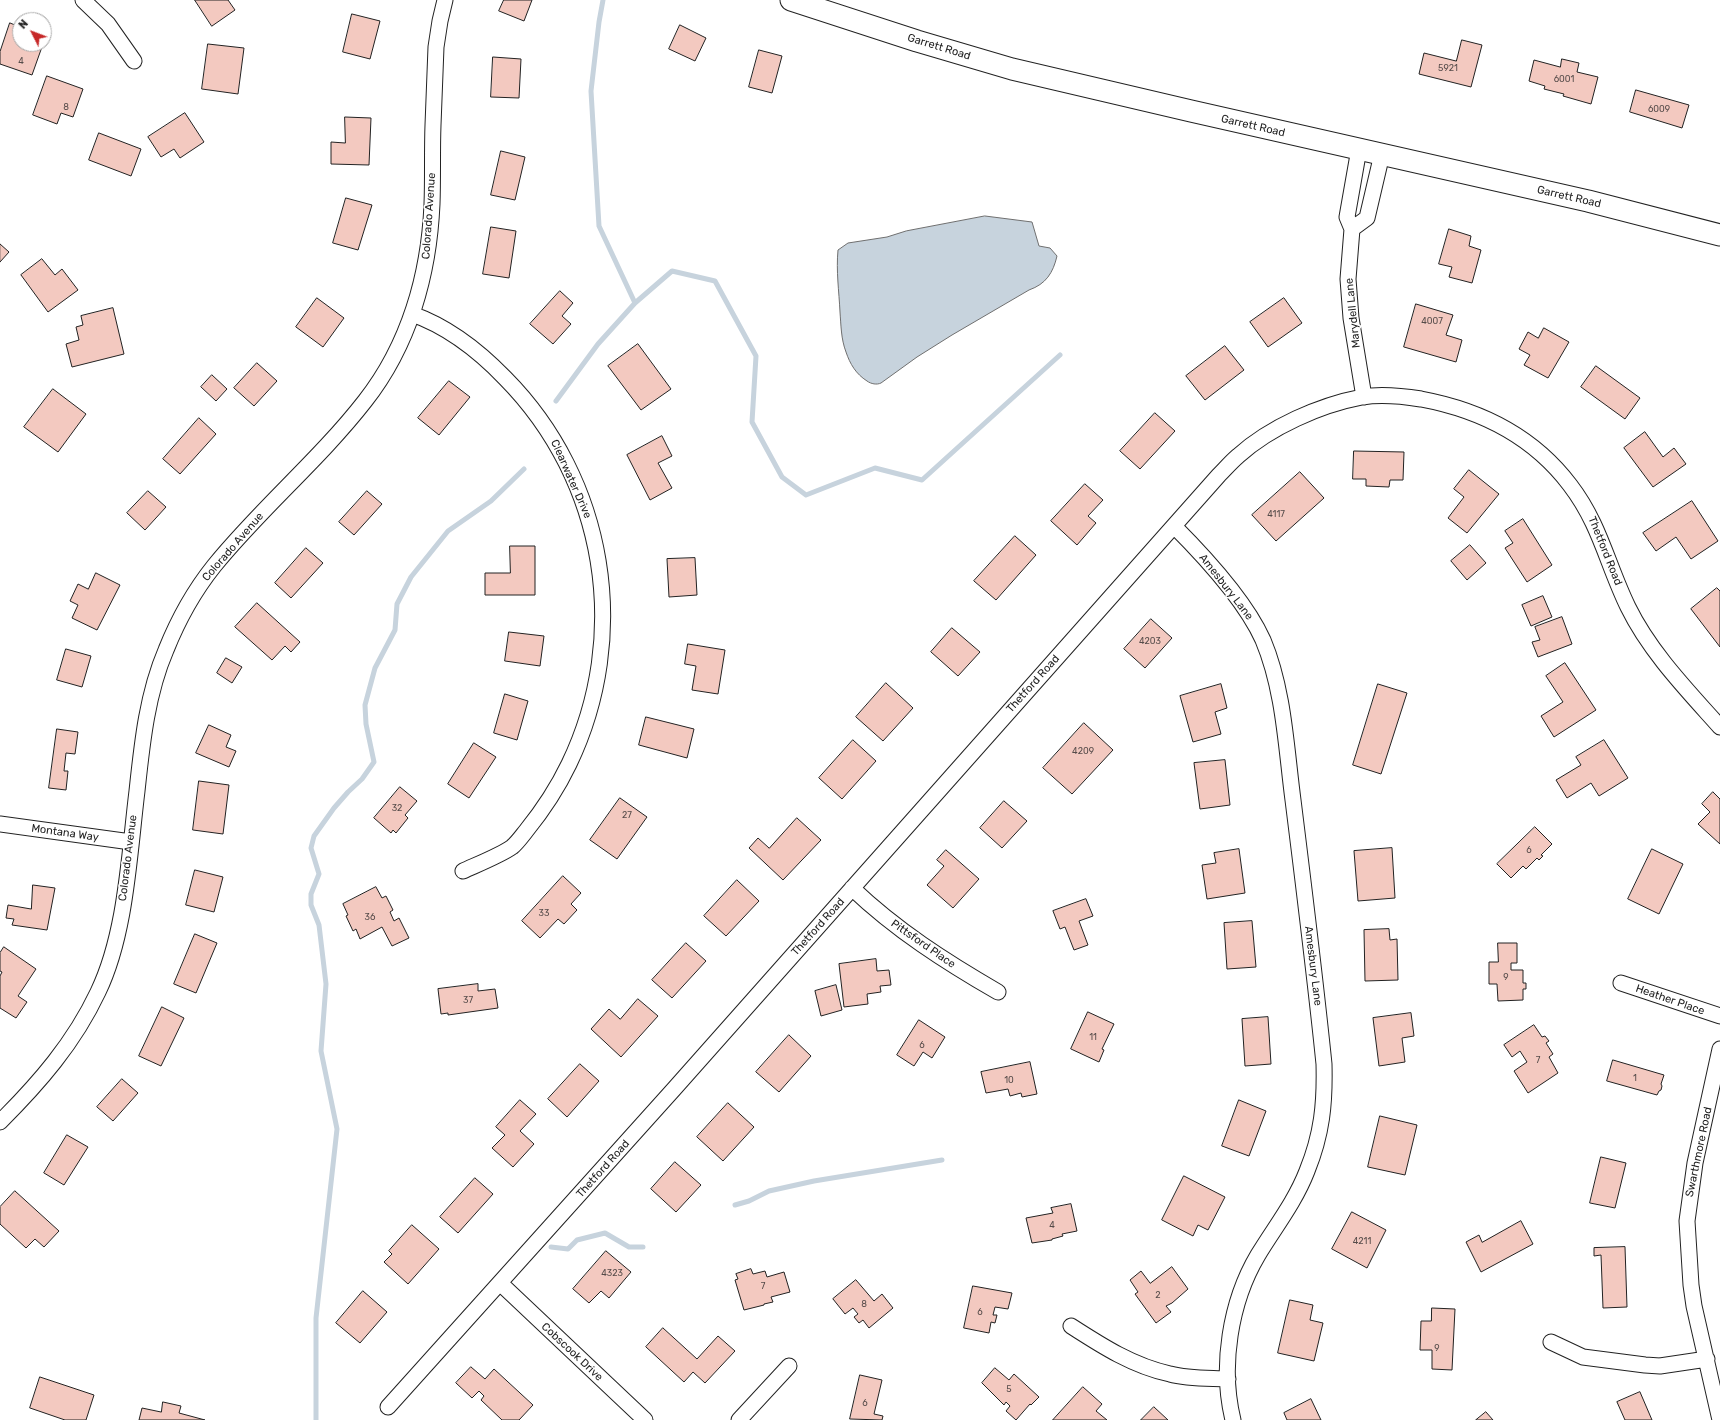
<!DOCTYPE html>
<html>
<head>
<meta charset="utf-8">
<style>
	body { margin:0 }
	#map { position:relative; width:1720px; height:1420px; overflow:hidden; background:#fff; font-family:Rubik,sans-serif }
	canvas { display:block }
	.north { position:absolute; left:12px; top:12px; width:40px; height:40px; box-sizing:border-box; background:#fff; border:1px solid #a7a7a7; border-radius:50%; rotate:312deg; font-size:11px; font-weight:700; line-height:16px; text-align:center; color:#222 }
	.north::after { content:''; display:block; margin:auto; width:14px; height:18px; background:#c62828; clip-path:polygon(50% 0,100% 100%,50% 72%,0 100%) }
</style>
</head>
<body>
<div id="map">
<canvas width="1720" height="1420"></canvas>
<div class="north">N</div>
</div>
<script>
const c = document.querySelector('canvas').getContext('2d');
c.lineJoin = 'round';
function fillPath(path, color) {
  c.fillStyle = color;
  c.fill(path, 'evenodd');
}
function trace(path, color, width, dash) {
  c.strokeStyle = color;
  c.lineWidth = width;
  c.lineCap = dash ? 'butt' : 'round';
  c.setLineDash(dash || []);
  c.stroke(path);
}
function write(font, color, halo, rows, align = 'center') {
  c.font = font + ' Rubik,sans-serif';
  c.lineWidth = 3;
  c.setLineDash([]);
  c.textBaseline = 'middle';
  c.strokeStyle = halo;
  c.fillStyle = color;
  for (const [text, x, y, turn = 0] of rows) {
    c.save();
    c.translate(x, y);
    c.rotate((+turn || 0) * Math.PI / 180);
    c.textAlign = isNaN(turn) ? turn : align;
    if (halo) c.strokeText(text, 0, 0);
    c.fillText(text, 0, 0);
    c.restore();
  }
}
const water = new Path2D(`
	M 985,216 L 1032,222 L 1039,246 L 1050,248 L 1057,256 C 1053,273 1046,284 1029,290 L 952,335 L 917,357 L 881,383 C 877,385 871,384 867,381 C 856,374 850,364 846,352 C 841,339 841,325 840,312 C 839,291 836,271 838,250 L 848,243 L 887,237 L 906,231 Z`);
fillPath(water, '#c7d3dd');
trace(water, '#6f6f6f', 1);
trace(new Path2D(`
	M 603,0 L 599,22 L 591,91 L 599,226 L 635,303
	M 556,401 L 598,344 L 635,303 L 672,271 L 715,281 L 756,356 L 752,422 L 782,477 L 806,495 L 875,468 L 922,480 L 1060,355
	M 735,1205 L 749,1201 L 769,1191 L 814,1181 L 942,1160
	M 551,1247 L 568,1249 L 577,1240 L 605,1233 L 629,1247 L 643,1247
	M 316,1420 L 316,1318 L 337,1129 L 321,1051 L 326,984 L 319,925 L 311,905 L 311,894 L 319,874 L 311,848 L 314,836 L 334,808 L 348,792 L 362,779 L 374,762 L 366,724 L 365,705 L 375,668 L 395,630 L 397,604 L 411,577 L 448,531 L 491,501 L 524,469`), '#c7d3dd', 5);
const building = new Path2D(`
	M 195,0 L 228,0 L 235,10 L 212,26 Z
	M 504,0 L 532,0 L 524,21 L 499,11 Z
	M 352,14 L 380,21 L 370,59 L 343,52 Z
	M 10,23 L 20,27 L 20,44 L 43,44 L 32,75 L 0,64 L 0,52 Z
	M 680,25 L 706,38 L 695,61 L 669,49 Z
	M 1462,40 L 1482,45 L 1471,87 L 1419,74 L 1424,53 L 1456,61 Z
	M 208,44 L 244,48 L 238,94 L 202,89 Z
	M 759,50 L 782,56 L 772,93 L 749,87 Z
	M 493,57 L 521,59 L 519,98 L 491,97 Z
	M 1562,59 L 1579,63 L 1577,72 L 1598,77 L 1591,104 L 1563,96 L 1564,94 L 1544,89 L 1545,86 L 1529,81 L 1534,60 L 1560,67 Z
	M 47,76 L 83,89 L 73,117 L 61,113 L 57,124 L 33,115 Z
	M 1636,90 L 1689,105 L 1682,128 L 1630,112 Z
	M 185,113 L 204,142 L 180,158 L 174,149 L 161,157 L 148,137 Z
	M 345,117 L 371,118 L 369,165 L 331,164 L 331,142 L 345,143 Z
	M 99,133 L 141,149 L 131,176 L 89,160 Z
	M 501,151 L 525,157 L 515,200 L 491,195 Z
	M 346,198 L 372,205 L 358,250 L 333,243 Z
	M 491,227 L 516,231 L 509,278 L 483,274 Z
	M 1449,229 L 1471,236 L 1469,246 L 1481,250 L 1472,283 L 1449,277 L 1452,267 L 1439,264 Z
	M 0,244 L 9,252 L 0,262 Z
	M 42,259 L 55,275 L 62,269 L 78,290 L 48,312 L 21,275 Z
	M 560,291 L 573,303 L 562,316 L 571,324 L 553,344 L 530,324 Z
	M 317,298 L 344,318 L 323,347 L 296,327 Z
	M 1284,298 L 1302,323 L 1268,347 L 1250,322 Z
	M 1416,304 L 1453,315 L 1446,335 L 1462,340 L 1456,362 L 1404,347 Z
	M 113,308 L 124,354 L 72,367 L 66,344 L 79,340 L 76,327 L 83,325 L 81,316 Z
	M 1544,328 L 1569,342 L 1548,378 L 1524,365 L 1530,355 L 1519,349 L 1528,332 L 1538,338 Z
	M 638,344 L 671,389 L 641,410 L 608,366 Z
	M 1225,346 L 1244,370 L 1205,400 L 1186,376 Z
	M 257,363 L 277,381 L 254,406 L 234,388 Z
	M 1596,366 L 1640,398 L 1625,419 L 1581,387 Z
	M 212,375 L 227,389 L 216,401 L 201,387 Z
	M 449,381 L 470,397 L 439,435 L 418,418 Z
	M 53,389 L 86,414 L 58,452 L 24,427 Z
	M 1155,413 L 1175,431 L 1140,469 L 1120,451 Z
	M 199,418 L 216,434 L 180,474 L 163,459 Z
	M 1645,432 L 1663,457 L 1674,448 L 1686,464 L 1653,487 L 1624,448 Z
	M 662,436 L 672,456 L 658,463 L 672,488 L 650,500 L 627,455 Z
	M 1354,451 L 1404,452 L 1403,480 L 1390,480 L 1389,487 L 1366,486 L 1366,479 L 1353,479 Z
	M 1469,470 L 1499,494 L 1467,533 L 1448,518 L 1464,497 L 1454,489 Z
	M 1300,472 L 1324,498 L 1276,541 L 1252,515 Z
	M 1085,484 L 1103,500 L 1088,516 L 1096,523 L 1077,545 L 1051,521 Z
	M 148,491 L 166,507 L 145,530 L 127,513 Z
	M 367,491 L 382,504 L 354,535 L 339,522 Z
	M 1692,501 L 1718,541 L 1691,559 L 1676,537 L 1656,551 L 1643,533 Z
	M 1523,519 L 1552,565 L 1527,582 L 1505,548 L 1513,543 L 1505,531 Z
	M 1015,536 L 1036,555 L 996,600 L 974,581 Z
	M 1470,545 L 1486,563 L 1467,580 L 1451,561 Z
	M 510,546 L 535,546 L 535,595 L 485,595 L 485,573 L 510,573 Z
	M 306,548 L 323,563 L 291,598 L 275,583 Z
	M 695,558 L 697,595 L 669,597 L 667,559 Z
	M 96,573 L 120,585 L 97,630 L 72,618 L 78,605 L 70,601 L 78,584 L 88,589 Z
	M 1717,588 L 1720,591 L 1720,647 L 1691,609 Z
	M 1543,596 L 1552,617 L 1531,626 L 1522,605 Z
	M 257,603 L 300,642 L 291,652 L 285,646 L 272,660 L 235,627 Z
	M 1562,617 L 1572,644 L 1538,657 L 1532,642 L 1540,640 L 1535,627 Z
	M 1151,619 L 1172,638 L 1145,668 L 1124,649 Z
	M 952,628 L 980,652 L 958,676 L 931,652 Z
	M 509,632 L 544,636 L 540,666 L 505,661 Z
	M 688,644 L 725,650 L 718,694 L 692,690 L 696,666 L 685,664 Z
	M 66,649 L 91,656 L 82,687 L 57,680 Z
	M 226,658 L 242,667 L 232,683 L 217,673 Z
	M 1565,663 L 1596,710 L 1554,737 L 1541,716 L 1563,702 L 1546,676 Z
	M 886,683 L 913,708 L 883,741 L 856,717 Z
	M 1221,684 L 1227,708 L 1215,712 L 1221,734 L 1193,742 L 1180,696 Z
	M 1378,684 L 1407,693 L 1381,774 L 1353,765 Z
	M 505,694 L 528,701 L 517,740 L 494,733 Z
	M 646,717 L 694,729 L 687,758 L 639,745 Z
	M 1084,723 L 1113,750 L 1072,794 L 1043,768 Z
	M 209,725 L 231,735 L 226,747 L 236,751 L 229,767 L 196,753 Z
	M 57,729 L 78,732 L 75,754 L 66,753 L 64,771 L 68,771 L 66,790 L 49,788 Z
	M 853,740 L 876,761 L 842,799 L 819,778 Z
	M 1604,740 L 1628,778 L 1599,796 L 1591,783 L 1567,798 L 1556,780 L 1581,765 L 1576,757 Z
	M 474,743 L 496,757 L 469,798 L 448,784 Z
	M 1225,760 L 1230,805 L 1200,809 L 1194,763 Z
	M 199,781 L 229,785 L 223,834 L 193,830 Z
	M 400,787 L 417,801 L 405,815 L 408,818 L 396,833 L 393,830 L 391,833 L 374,818 Z
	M 1713,792 L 1720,799 L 1720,844 L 1698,824 L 1710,812 L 1702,804 Z
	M 620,798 L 647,817 L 617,859 L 590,840 Z
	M 1004,801 L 1027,821 L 1002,848 L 980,828 Z
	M 797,818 L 821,840 L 783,880 L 749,848 L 758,838 L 769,848 Z
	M 1535,827 L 1552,844 L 1541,855 L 1543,856 L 1539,860 L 1537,858 L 1526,869 L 1523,866 L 1511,878 L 1497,864 Z
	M 1392,848 L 1395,898 L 1358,901 L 1354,851 Z
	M 1239,849 L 1245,893 L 1207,899 L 1202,865 L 1216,863 L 1214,853 Z
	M 1652,849 L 1683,864 L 1659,914 L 1628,899 Z
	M 946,850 L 979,879 L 953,908 L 927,885 L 944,866 L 937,860 Z
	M 195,870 L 223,877 L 214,912 L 186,905 Z
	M 563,876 L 581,893 L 571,904 L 577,910 L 564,924 L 558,919 L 540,938 L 522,921 Z
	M 737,880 L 759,901 L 726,936 L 704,916 Z
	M 33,885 L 55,888 L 47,930 L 12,925 L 14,919 L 6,918 L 8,905 L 31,909 Z
	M 376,887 L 382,898 L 386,896 L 393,910 L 390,912 L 394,921 L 399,918 L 409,938 L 392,946 L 382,927 L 360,939 L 356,929 L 353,931 L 346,916 L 348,915 L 343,904 Z
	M 1086,899 L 1093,916 L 1079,921 L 1088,945 L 1074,950 L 1065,927 L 1060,929 L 1053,911 Z
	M 1252,921 L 1256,967 L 1227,969 L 1224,923 Z
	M 1389,929 L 1390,940 L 1397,939 L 1398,980 L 1365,981 L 1364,930 Z
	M 195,934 L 217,943 L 196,993 L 174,984 Z
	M 686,943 L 706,961 L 672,998 L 652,980 Z
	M 1498,943 L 1517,943 L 1517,963 L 1511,963 L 1511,970 L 1523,970 L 1523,983 L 1526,983 L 1526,989 L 1523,989 L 1523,1000 L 1498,1001 L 1497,984 L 1489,984 L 1489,962 L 1498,962 Z
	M 4,947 L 36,969 L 18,996 L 27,1002 L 16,1018 L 0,1008 L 0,976 L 2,972 L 0,971 L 0,953 Z
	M 876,959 L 877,971 L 889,970 L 891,985 L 880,986 L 881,992 L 867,994 L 868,1004 L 844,1007 L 839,964 Z
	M 478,984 L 478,991 L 495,989 L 498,1008 L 448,1015 L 448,1013 L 441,1014 L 438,989 Z
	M 836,985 L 842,1010 L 821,1016 L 815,991 Z
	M 638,999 L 658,1016 L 621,1057 L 591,1029 L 609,1009 L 620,1019 Z
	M 162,1007 L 184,1018 L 161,1066 L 139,1056 Z
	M 1088,1012 L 1114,1024 L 1102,1049 L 1104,1050 L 1099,1062 L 1071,1049 Z
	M 1411,1013 L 1414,1036 L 1402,1038 L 1405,1062 L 1379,1066 L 1373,1018 Z
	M 1268,1017 L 1271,1064 L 1245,1066 L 1242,1019 Z
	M 919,1020 L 945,1037 L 932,1058 L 923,1052 L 914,1066 L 897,1055 Z
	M 1534,1025 L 1542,1037 L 1545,1036 L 1549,1041 L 1546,1043 L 1553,1054 L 1549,1057 L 1558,1073 L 1528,1093 L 1514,1071 L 1527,1062 L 1520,1051 L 1512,1057 L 1504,1045 Z
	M 789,1035 L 811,1056 L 779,1092 L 756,1072 Z
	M 1613,1060 L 1664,1075 L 1661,1084 L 1662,1086 L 1661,1090 L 1659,1091 L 1657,1095 L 1607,1081 Z
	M 1030,1062 L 1037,1094 L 1022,1097 L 1021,1093 L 1010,1096 L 1008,1089 L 986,1093 L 981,1072 Z
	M 580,1064 L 599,1081 L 567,1117 L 548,1099 Z
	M 122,1079 L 138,1093 L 113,1121 L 97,1107 Z
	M 520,1100 L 536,1114 L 520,1131 L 534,1144 L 513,1167 L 492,1148 L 505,1135 L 496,1127 Z
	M 1239,1100 L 1266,1111 L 1249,1156 L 1222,1146 Z
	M 728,1103 L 754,1127 L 723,1161 L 697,1137 Z
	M 1380,1116 L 1417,1125 L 1405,1175 L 1368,1167 Z
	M 67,1135 L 88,1147 L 64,1185 L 44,1173 Z
	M 1601,1157 L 1626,1163 L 1615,1208 L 1590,1203 Z
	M 675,1162 L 701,1185 L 676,1212 L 651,1189 Z
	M 1184,1176 L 1225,1197 L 1208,1230 L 1198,1225 L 1193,1236 L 1162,1220 Z
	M 475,1178 L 493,1194 L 458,1233 L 440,1217 Z
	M 15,1191 L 59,1231 L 44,1247 L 35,1239 L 26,1248 L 0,1224 L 0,1207 Z
	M 1071,1204 L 1077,1231 L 1062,1234 L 1063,1236 L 1052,1239 L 1052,1240 L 1032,1243 L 1026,1218 L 1053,1213 L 1051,1208 Z
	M 1352,1212 L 1386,1230 L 1367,1268 L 1332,1249 Z
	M 1521,1221 L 1533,1244 L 1481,1272 L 1466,1242 L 1479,1235 L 1482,1242 Z
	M 412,1225 L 439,1249 L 408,1284 L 384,1262 L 392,1254 L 389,1251 Z
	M 1625,1247 L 1627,1307 L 1603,1308 L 1601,1255 L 1594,1256 L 1594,1248 Z
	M 606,1251 L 631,1272 L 609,1298 L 601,1291 L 589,1303 L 573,1289 Z
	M 1172,1267 L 1188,1289 L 1172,1303 L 1166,1306 L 1171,1312 L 1156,1323 L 1135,1294 L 1138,1292 L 1130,1280 L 1141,1271 L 1150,1283 Z
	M 751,1269 L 753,1274 L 765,1271 L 767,1277 L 784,1272 L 790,1292 L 771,1297 L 773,1302 L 764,1304 L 764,1305 L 744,1310 L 735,1280 L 738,1279 L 736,1274 Z
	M 856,1280 L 874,1301 L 882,1294 L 893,1308 L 869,1328 L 863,1320 L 859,1323 L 854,1317 L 858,1314 L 853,1308 L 845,1314 L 833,1299 Z
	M 973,1286 L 1012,1293 L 1008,1309 L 995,1307 L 993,1315 L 997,1315 L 995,1323 L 991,1322 L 989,1333 L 964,1328 Z
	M 363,1291 L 387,1312 L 360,1343 L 336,1323 Z
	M 1290,1300 L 1313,1305 L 1310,1320 L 1323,1323 L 1314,1361 L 1278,1353 Z
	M 1432,1308 L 1455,1309 L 1452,1370 L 1432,1369 L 1432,1350 L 1420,1350 L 1421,1321 L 1431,1321 Z
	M 663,1328 L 697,1359 L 718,1336 L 735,1351 L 705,1383 L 693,1372 L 684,1382 L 646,1347 Z
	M 471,1367 L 485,1379 L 494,1369 L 533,1405 L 519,1420 L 502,1420 L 481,1400 L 484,1396 L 479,1391 L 472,1398 L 456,1383 Z
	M 995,1368 L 1009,1380 L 1014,1374 L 1039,1397 L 1031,1405 L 1030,1404 L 1016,1420 L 1006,1411 L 1010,1406 L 1006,1402 L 1004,1405 L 982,1383 Z
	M 860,1375 L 882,1380 L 874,1414 L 883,1416 L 882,1420 L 850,1419 Z
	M 40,1377 L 94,1395 L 86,1420 L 65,1420 L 30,1408 Z
	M 1083,1387 L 1102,1404 L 1096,1411 L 1107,1420 L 1053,1420 Z
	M 1640,1392 L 1652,1420 L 1625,1420 L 1617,1402 Z
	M 1311,1399 L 1321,1420 L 1287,1420 L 1284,1413 Z
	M 163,1402 L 181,1406 L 179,1413 L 205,1420 L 139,1420 L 142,1408 L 161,1412 Z
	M 1154,1407 L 1168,1420 L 1141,1420 Z
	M 1486,1412 L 1493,1420 L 1476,1420 Z`);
fillPath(building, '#f3c9c0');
trace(building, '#222', 1);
const street = new Path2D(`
	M 83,0 L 108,24 L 134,61
	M 1359,149 L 1347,217 L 1352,229 L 1348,279 L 1351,318 L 1364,397
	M 1352,229 L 1367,218 L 1382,154
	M 412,314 C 449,327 478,350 505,378 C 606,480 631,635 569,764 C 557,789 543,810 526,831 C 522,836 517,843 512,847 C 501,855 476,865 463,871
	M 1174,526 C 1205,557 1245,600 1263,640 C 1284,690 1286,747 1293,800 C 1304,888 1315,976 1324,1064 C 1325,1104 1322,1134 1307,1171 C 1295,1202 1275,1227 1258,1255 C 1230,1302 1220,1367 1233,1420
	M 0,824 L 131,842
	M 852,888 C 896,930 946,962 998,992
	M 1621,983 L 1720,1016
	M 0,1122 C 39,1083 74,1043 98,992 C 126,934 129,856 137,791 C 142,744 147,694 166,650 C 178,620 194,591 214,566 C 261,508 319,460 365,401 C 409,345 429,275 432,204 C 433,178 432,152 433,125 C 434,99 435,73 436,47 L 440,21 L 445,0
	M 500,1283 L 645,1420
	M 1071,1326 C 1102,1346 1133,1366 1170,1374 C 1188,1379 1209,1378 1228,1379
	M 1551,1342 L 1583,1357 L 1645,1365 L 1660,1366 L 1707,1359
	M 388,1407 L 674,1089 L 1219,475 C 1225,469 1231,462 1238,456 C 1270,427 1320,405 1362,397 C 1381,394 1402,396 1421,399 C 1480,410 1533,436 1570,485 C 1600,524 1607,564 1628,607 C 1650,652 1687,690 1720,727
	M 739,1420 L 789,1366
	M 1720,1420 L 1694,1306 L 1691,1285 L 1687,1221 L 1695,1163 L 1720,1049`);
const secondary = new Path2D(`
	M 791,0 L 917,41 L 1012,69 L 1191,111 L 1588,201 L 1720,235`);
trace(street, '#222', 17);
trace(secondary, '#222', 23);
trace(street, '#fff', 15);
trace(secondary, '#fff', 21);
write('9px', '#564c4a', null, [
	["4",21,61],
	["5921",1448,68],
	["6001",1564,79],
	["8",66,107],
	["6009",1659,109],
	["4007",1432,321],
	["4117",1276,514],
	["4203",1150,641],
	["4209",1083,751],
	["32",397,808],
	["27",627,815],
	["6",1529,850],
	["33",544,913],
	["36",370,917],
	["9",1506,977],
	["37",468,1000],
	["11",1093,1037],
	["6",922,1045],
	["7",1538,1060],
	["1",1635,1078],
	["10",1009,1080],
	["4",1052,1225],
	["4211",1362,1241],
	["4323",612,1273],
	["7",763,1286],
	["2",1158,1295],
	["8",864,1304],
	["6",980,1312],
	["9",1437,1348],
	["5",1009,1389],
	["6",865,1403]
]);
write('11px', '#222', '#fff', [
	["Garrett Road",939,47,17],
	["Garrett Road",1253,126,13],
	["Garrett Road",1569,197,13],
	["Colorado Avenue",429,216,-86],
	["Marydell Lane",1353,313,-96],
	["Clearwater Drive",571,479,66],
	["Colorado Avenue",233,547,-49],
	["Thetford Road",1605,551,68],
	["Amesbury Lane",1226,587,52],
	["Thetford Road",1033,684,-48],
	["Montana Way",65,833,8],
	["Colorado Avenue",128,858,-83],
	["Thetford Road",818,927,-48],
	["Pittsford Place",923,944,35],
	["Amesbury Lane",1313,966,83],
	["Heather Place",1670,1000,19],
	["Swarthmore Road",1699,1152,-78],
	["Thetford Road",603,1169,-48],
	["Cobscook Drive",572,1352,43]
]);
</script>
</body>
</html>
